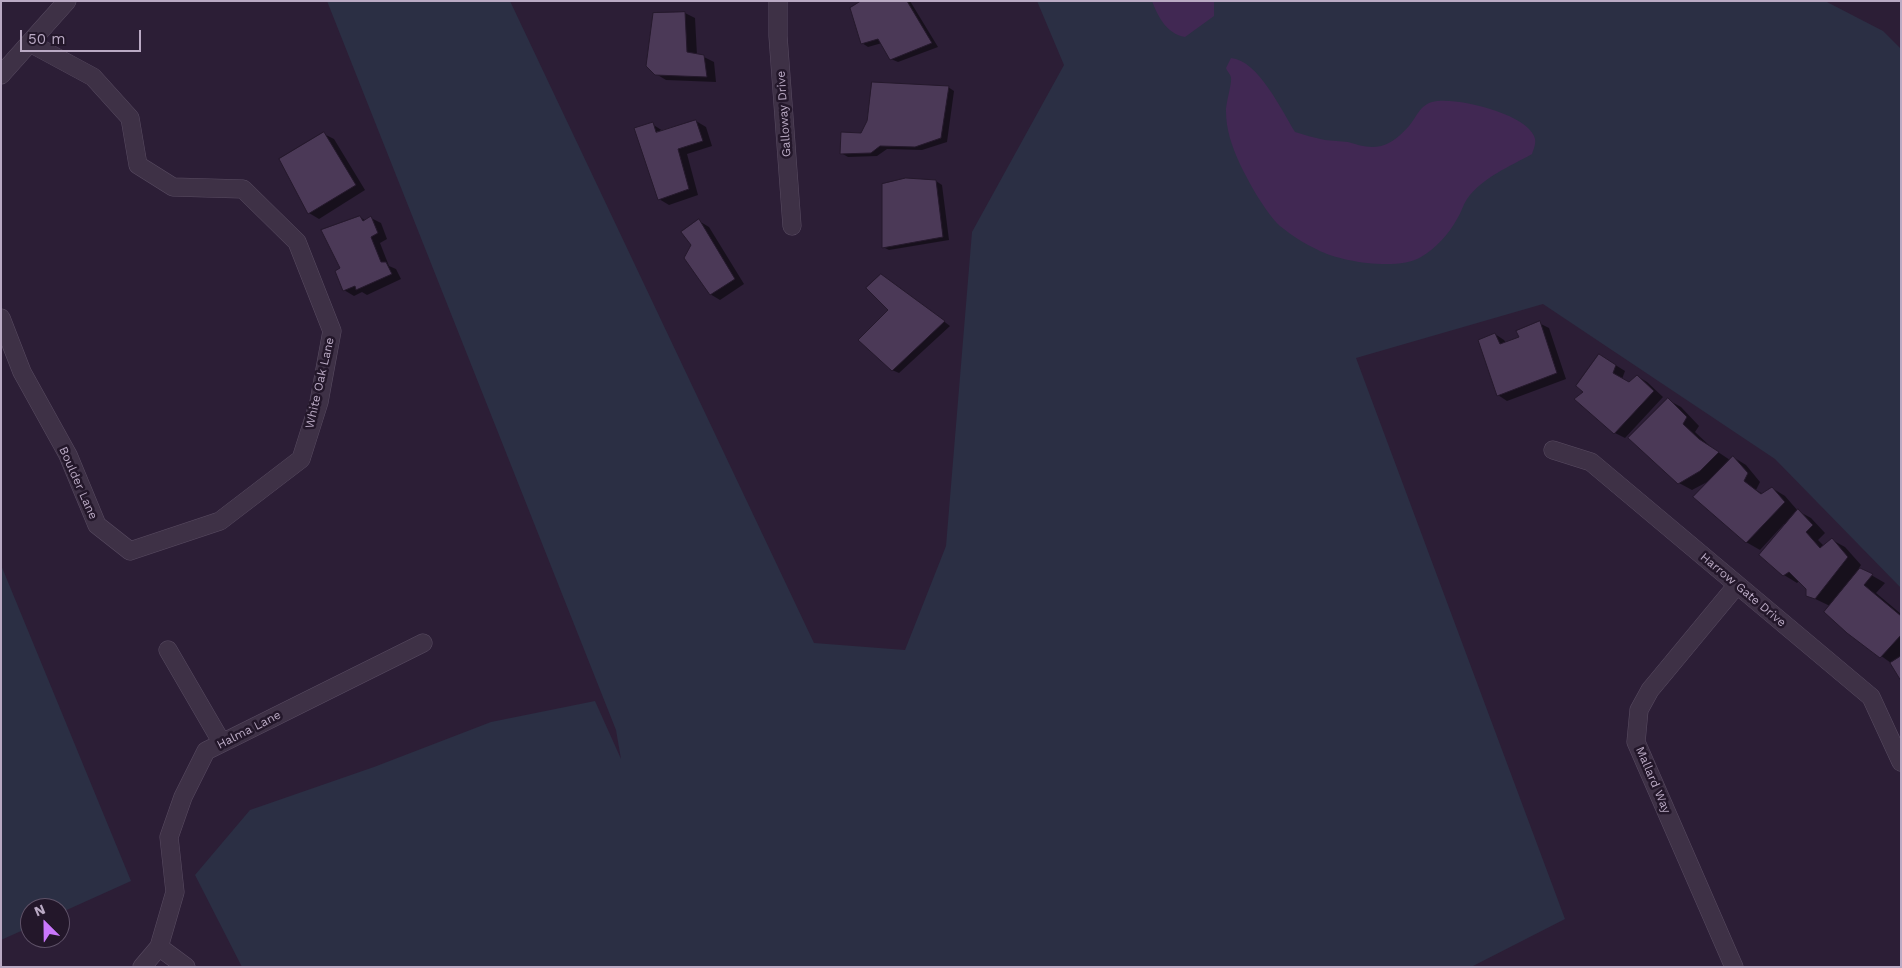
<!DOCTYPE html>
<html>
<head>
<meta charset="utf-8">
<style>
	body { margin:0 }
	#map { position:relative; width:1902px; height:968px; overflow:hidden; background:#2c1e36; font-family:"Work Sans",sans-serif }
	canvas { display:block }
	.frame { position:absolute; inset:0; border:2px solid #baaac4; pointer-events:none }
	.north { position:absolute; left:20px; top:898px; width:50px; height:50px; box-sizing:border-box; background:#23172a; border:1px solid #5f5268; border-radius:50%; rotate:337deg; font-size:14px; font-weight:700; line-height:20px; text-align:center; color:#baaac4 }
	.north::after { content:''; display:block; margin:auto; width:18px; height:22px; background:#ca77fd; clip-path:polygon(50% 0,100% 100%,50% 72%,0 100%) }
	.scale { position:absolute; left:20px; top:30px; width:121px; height:22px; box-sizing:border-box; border:2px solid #baaac4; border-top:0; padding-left:6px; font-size:15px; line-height:18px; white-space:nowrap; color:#baaac4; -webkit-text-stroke:4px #23172a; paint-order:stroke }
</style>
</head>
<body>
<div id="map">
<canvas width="1902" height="968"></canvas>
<div class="frame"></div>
<div class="north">N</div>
<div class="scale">50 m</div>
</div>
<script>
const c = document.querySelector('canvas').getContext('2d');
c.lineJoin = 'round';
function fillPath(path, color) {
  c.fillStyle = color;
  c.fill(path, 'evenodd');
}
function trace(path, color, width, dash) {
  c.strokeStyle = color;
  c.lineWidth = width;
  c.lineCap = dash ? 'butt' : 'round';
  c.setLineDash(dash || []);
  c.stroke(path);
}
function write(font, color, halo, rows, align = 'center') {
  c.font = font + ' "Work Sans",sans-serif';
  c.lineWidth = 5;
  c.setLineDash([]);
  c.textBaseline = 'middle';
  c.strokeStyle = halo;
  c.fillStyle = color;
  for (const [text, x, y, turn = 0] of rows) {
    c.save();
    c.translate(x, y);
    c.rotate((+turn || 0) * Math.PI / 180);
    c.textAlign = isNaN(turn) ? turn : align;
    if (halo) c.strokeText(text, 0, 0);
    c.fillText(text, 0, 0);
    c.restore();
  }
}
fillPath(new Path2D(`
	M 327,1 L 510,1 L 814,643 L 905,650 L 946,546 L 972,232 L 1064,65 L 1037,1 L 1825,1 L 1883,31 L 1901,49 L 1901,588 L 1775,459 L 1543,304 L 1356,358 L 1565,919 L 1471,967 L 242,967 L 195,875 L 250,810 L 374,767 L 491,722 L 595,701 L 621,759 L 616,730 Z
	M 1,565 L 131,881 L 60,913 L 60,908 L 30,908 L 30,927 L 1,940 Z`), '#2b2f44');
fillPath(new Path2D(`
	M 1152,1 L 1214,1 L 1214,16 L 1185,37 C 1167,34 1158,17 1152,1 Z
	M 1231,58 C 1258,60 1282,111 1295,132 C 1305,135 1315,138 1325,140 C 1332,141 1340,141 1348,142 C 1359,145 1369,149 1381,146 C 1391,144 1403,133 1409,126 C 1417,117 1419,106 1432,102 C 1454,96 1524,113 1534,136 C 1537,142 1534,148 1532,154 C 1509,167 1483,177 1467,199 C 1463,205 1461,213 1457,219 C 1449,234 1436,248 1421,257 C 1398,271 1341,262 1318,250 C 1305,244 1291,235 1280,226 C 1265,212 1248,181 1239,162 C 1232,146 1226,130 1226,111 C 1226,103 1232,83 1231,78 C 1231,75 1227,71 1226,68 Z`), '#412853');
fillPath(new Path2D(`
	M 864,1 L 910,1 L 938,47 L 898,62 L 891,59 L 882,43 L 868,47 L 862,43 Z
	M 685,13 L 695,18 L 697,55 L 704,57 L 714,62 L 716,82 L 666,80 L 656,74 Z
	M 948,87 L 954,91 L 947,142 L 922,150 L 887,149 L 877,156 L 848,157 L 841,153 L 862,135 L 869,121 Z
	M 696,121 L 706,127 L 712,146 L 687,154 L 698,195 L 669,205 L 659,199 L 652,124 L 663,131 Z
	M 324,134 L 334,139 L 365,190 L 319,219 L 309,213 L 281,160 Z
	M 936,181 L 942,185 L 949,240 L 889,250 L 883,247 Z
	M 360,217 L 366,221 L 371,218 L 381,223 L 387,239 L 380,243 L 389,266 L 396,269 L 401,279 L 367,295 L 362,292 L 354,296 L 344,290 L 342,269 Z
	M 699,221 L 709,227 L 744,284 L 720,300 L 710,294 L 692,245 Z
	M 888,279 L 950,326 L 899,373 L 892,370 Z
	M 1539,323 L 1549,328 L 1566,379 L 1507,401 L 1498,395 L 1495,334 L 1504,340 L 1506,343 L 1521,337 Z
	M 1609,361 L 1625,371 L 1622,379 L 1629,384 L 1637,376 L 1647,382 L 1663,397 L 1625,438 L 1615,433 L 1585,392 Z
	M 1668,400 L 1681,407 L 1699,426 L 1695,432 L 1712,448 L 1730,460 L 1733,457 L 1746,465 L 1760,482 L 1756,490 L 1763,494 L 1772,488 L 1785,496 L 1798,511 L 1811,518 L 1825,533 L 1818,540 L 1824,546 L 1832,540 L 1845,547 L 1861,565 L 1859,568 L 1885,583 L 1876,593 L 1901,614 L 1901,678 L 1891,663 L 1848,632 L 1830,606 L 1807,595 L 1807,589 L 1799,581 L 1797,583 L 1784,575 L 1786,525 L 1784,524 L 1760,550 L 1746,542 L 1709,481 L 1692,490 L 1679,483 Z`), '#0007');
const building = new Path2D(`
	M 861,1 L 907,1 L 932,43 L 890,60 L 878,39 L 861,44 L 850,8 Z
	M 685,12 L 687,52 L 704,55 L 707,77 L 655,75 L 646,66 L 653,13 Z
	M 872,82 L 949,86 L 941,138 L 915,147 L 880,146 L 871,153 L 840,154 L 841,132 L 861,133 L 867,121 Z
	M 696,120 L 703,141 L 678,149 L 689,189 L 658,200 L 634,128 L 653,122 L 656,132 Z
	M 324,132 L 356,185 L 308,214 L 279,159 Z
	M 906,178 L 936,180 L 943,237 L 882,248 L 882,184 Z
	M 360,216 L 363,221 L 371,216 L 378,233 L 371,237 L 381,262 L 386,262 L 392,274 L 356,290 L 355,286 L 343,291 L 335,271 L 340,268 L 321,230 Z
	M 699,219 L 735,279 L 710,295 L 684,258 L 691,245 L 681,232 Z
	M 881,274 L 945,321 L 892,371 L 858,340 L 888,310 L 866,288 Z
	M 1540,321 L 1557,373 L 1497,396 L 1478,340 L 1495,333 L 1500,344 L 1519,337 L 1516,331 Z
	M 1599,354 L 1616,365 L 1613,373 L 1629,382 L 1637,375 L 1654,391 L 1614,434 L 1574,399 L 1583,392 L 1576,386 Z
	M 1668,398 L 1687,417 L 1683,424 L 1699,439 L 1719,452 L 1700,471 L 1678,484 L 1628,438 Z
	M 1733,456 L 1748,473 L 1744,481 L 1761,494 L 1772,487 L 1785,502 L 1746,543 L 1693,497 Z
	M 1798,509 L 1813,525 L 1806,532 L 1820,548 L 1832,538 L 1848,557 L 1815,599 L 1806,596 L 1806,589 L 1789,572 L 1783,576 L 1759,555 Z
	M 1860,568 L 1873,574 L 1864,585 L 1901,616 L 1901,635 L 1880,658 L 1847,633 L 1824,612 Z
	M 1901,656 L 1901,681 L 1890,663 Z`);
fillPath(building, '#4b3957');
trace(building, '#25192c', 1);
const minor = new Path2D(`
	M 778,1 L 778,36 L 792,226
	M 1,75 L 67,1
	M 1,318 L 22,372 L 68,455 L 97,525 L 130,551 L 220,521 L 301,459 L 319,402 L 332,331 L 297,242 L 243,189 L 173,187 L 138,165 L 130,118 L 93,77 L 30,43
	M 1553,450 L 1591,462 L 1871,697 L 1901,762
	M 168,650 L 222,743
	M 159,947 L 186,967
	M 142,967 L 159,947 L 175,892 L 169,837 L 183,797 L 206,751 L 423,643
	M 1734,967 L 1636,742 L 1639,710 L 1650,690 L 1737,585`);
trace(minor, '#594c62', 19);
trace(minor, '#3e3146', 18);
write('12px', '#baaac4', '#23172a', [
	["Galloway Drive",784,114,-94],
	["White Oak Lane",320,383,-77],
	["Boulder Lane",78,483,66],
	["Harrow Gate Drive",1743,590,40],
	["Halma Lane",249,730,-27],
	["Mallard Way",1653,780,67]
]);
</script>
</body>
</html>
